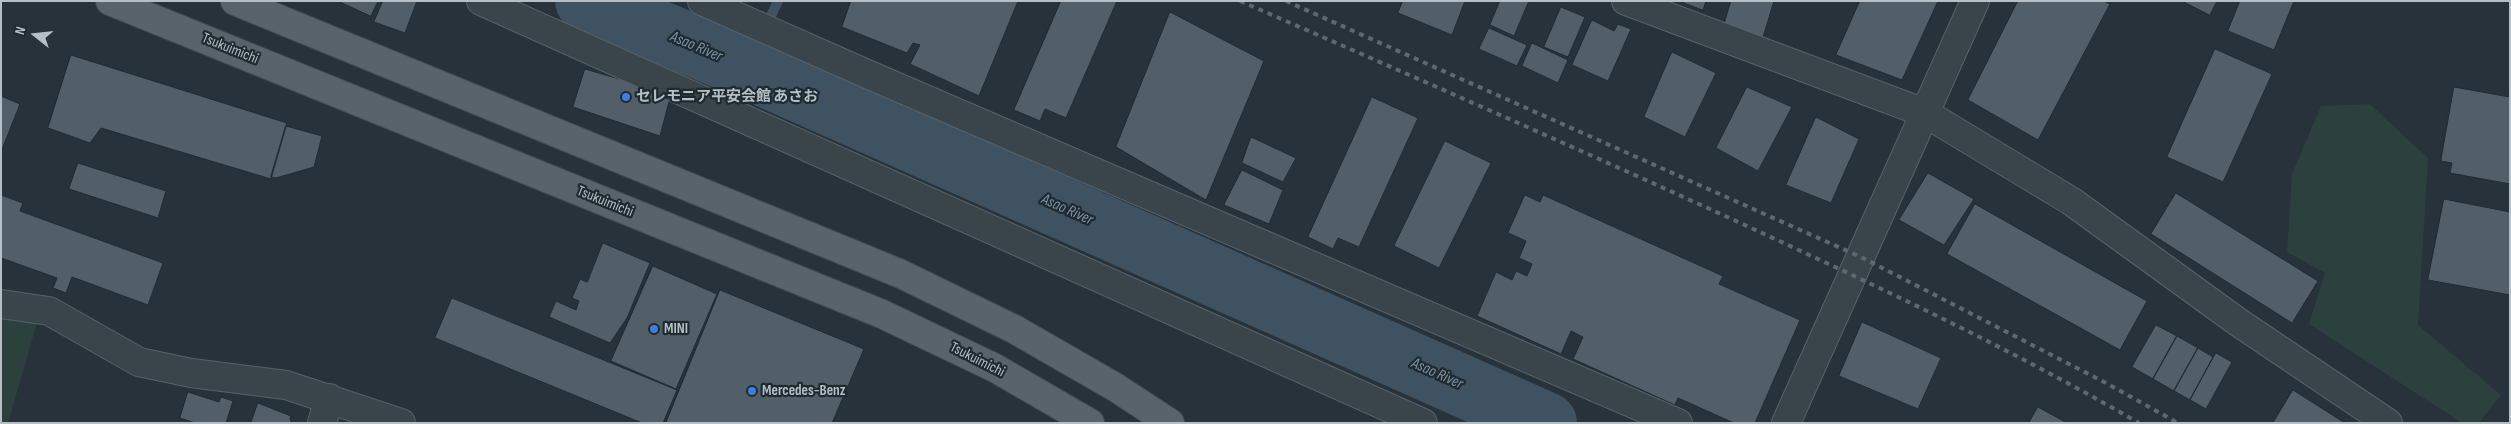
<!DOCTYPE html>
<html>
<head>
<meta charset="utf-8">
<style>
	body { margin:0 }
	#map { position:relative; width:2511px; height:424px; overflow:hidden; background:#27323b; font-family:"Sofia Sans Condensed",sans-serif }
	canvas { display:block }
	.frame { position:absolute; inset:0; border:2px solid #b6bfc6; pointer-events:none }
	.north { position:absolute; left:10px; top:10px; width:50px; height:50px; -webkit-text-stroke:4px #1f2930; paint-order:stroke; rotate:286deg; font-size:14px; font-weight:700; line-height:20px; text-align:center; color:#b6bfc6 }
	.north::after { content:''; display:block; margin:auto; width:18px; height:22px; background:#b6bfc6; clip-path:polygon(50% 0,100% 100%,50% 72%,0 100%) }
</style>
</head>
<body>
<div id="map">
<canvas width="2511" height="424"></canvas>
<div class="frame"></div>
<div class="north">N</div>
</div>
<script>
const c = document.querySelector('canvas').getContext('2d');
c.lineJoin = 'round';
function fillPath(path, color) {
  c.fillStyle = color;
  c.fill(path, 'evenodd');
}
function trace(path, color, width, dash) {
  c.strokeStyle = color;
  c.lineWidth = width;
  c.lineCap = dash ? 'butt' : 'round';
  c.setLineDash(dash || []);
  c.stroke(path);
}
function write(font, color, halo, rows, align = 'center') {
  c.font = font + ' "Sofia Sans Condensed","Noto Sans JP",sans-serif';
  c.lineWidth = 4.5;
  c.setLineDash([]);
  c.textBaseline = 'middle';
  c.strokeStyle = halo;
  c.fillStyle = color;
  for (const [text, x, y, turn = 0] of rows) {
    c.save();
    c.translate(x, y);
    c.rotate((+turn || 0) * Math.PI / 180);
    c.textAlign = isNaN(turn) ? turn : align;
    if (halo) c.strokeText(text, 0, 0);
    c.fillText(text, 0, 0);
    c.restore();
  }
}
fillPath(new Path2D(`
	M 2370,104 L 2428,158 L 2418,325 L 2501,395 L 2479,423 L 2462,423 L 2309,324 L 2325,273 L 2287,252 L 2292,174 L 2321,106 Z
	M 1,315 L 37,323 L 8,423 L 1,423 Z`), '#2c403d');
trace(new Path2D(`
	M 747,68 L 778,1`), '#3f5261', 10);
trace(new Path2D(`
	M 586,1 L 747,68 L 1546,423`), '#3f5261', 62);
const building = new Path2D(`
	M 338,1 L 378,1 L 371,16 Z
	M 383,1 L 417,1 L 405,33 L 374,22 Z
	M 851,1 L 1018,1 L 979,96 L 910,64 L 920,45 L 913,43 L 907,53 L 842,27 Z
	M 1061,1 L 1117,1 L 1066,118 L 1045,109 L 1040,121 L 1014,110 Z
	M 1403,1 L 1465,1 L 1452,35 L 1398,13 Z
	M 1500,1 L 1529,1 L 1514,36 L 1490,25 Z
	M 1679,1 L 1706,1 L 1703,10 Z
	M 1731,1 L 1774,1 L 1761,44 L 1722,32 Z
	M 1860,1 L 1938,1 L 1902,80 L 1836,55 Z
	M 2018,1 L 2104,1 L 2110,4 L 2038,140 L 1968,100 Z
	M 2182,1 L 2217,1 L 2210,15 Z
	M 2240,1 L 2294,1 L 2274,50 L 2228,31 Z
	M 1561,7 L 1585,17 L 1568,57 L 1544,47 Z
	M 1170,12 L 1264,61 L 1206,200 L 1116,147 Z
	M 1592,20 L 1614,31 L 1618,24 L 1631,29 L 1608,81 L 1572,65 Z
	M 1489,28 L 1527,45 L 1517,66 L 1479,49 Z
	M 1532,43 L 1568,60 L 1558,83 L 1522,66 Z
	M 2215,49 L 2272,74 L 2223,182 L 2167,157 Z
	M 1672,52 L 1716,73 L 1685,137 L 1644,117 Z
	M 71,55 L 287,123 L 271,179 L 101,128 L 90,143 L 48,128 Z
	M 585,69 L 671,94 L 660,136 L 573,107 Z
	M 1747,87 L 1792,107 L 1758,171 L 1716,148 Z
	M 2454,87 L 2510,97 L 2510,184 L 2450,173 L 2452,163 L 2441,161 Z
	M 1,96 L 20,104 L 1,152 Z
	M 1372,97 L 1418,118 L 1359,247 L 1338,238 L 1333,249 L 1308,237 Z
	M 1816,117 L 1859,139 L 1831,203 L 1786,185 Z
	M 286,126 L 322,136 L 314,167 L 276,178 L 271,177 Z
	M 1251,137 L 1296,158 L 1283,182 L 1242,163 Z
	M 1445,141 L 1491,163 L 1439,268 L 1394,246 Z
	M 78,163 L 166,191 L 158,218 L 69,189 Z
	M 1242,170 L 1283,190 L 1269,224 L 1224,205 Z
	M 1928,173 L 1974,199 L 1944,245 L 1899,220 Z
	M 2176,193 L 2318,281 L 2292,323 L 2151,234 Z
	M 1,195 L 23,203 L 20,211 L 163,263 L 148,305 L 72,277 L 66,293 L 53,288 L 57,278 L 1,258 Z
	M 1525,195 L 1540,202 L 1543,195 L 1723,276 L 1719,284 L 1800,320 L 1755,423 L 1734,423 L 1678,398 L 1675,405 L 1573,359 L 1583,337 L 1571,331 L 1561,354 L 1477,316 L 1496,272 L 1512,280 L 1516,271 L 1527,276 L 1532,264 L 1519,258 L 1526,241 L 1508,233 Z
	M 2444,199 L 2510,212 L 2510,295 L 2428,280 Z
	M 1975,204 L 2147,301 L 2120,350 L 1947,254 Z
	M 603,243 L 650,263 L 627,318 L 610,343 L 549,317 L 556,301 L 576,310 L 579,301 L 572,298 L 580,279 L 587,282 Z
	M 653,266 L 717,294 L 676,389 L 611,361 Z
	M 720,290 L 864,349 L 832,423 L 666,423 Z
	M 452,298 L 677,390 L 663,423 L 642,423 L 435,338 Z
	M 1862,322 L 1941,358 L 1918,409 L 1839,376 Z
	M 2156,325 L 2177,336 L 2153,379 L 2132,367 Z
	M 2177,336 L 2198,348 L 2174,391 L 2153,379 Z
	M 2198,348 L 2213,357 L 2190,400 L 2174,391 Z
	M 2216,353 L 2232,362 L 2206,409 L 2190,400 Z
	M 2293,390 L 2345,423 L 2273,423 Z
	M 188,392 L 219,402 L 221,397 L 233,401 L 226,423 L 195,423 L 180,418 Z
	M 258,403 L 291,416 L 290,419 L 292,423 L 251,423 Z
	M 2038,407 L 2067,423 L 2029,423 Z`);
fillPath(building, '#525f68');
trace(building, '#212b32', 1);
const street = new Path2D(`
	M 481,1 L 1423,423
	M 702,1 L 867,74 L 1678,423
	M 1626,1 L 1925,113 L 2071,201 L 2238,322 L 2388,423
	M 1,304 L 49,311 L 139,362 L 191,373 L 286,385 L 401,423
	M 322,423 L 329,398
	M 1786,423 L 1975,1`);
const primary = new Path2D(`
	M 110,1 L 882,314 L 995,368 L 1090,423
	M 235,1 L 901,274 L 1014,329 L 1115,387 L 1170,423`);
trace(street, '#586269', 30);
trace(primary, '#434d54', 30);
trace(street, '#3a444b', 28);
trace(primary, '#59636b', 28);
trace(new Path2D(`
	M 1240,1 C 1410,75 1579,149 1747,226 C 1879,287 2013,350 2139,423
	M 1286,1 L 1861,257 L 2106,383 L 2178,423`), '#5d6872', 4, [5, 5]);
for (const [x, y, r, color] of [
	[626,97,5,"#3f7fe0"],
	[654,329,5,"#3f7fe0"],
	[752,391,5,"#3f7fe0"]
]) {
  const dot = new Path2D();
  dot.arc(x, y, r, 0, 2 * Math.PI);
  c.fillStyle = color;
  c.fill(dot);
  trace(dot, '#1f2930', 2);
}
write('15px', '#b6bfc6', '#1f2930', [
	["Tsukuimichi",230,49,22],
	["Tsukuimichi",605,202,22],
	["Tsukuimichi",977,360,27]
]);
write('bold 15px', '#b6bfc6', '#1f2930', [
	["セレモニア平安会館 あさお",636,97],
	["MINI",664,329],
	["Mercedes-Benz",762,391]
], 'left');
write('italic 16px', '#7b93a6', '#1f2930', [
	["Asao River",696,47,23],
	["Asao River",1067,210,24],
	["Asao River",1437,374,24]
]);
</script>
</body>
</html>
